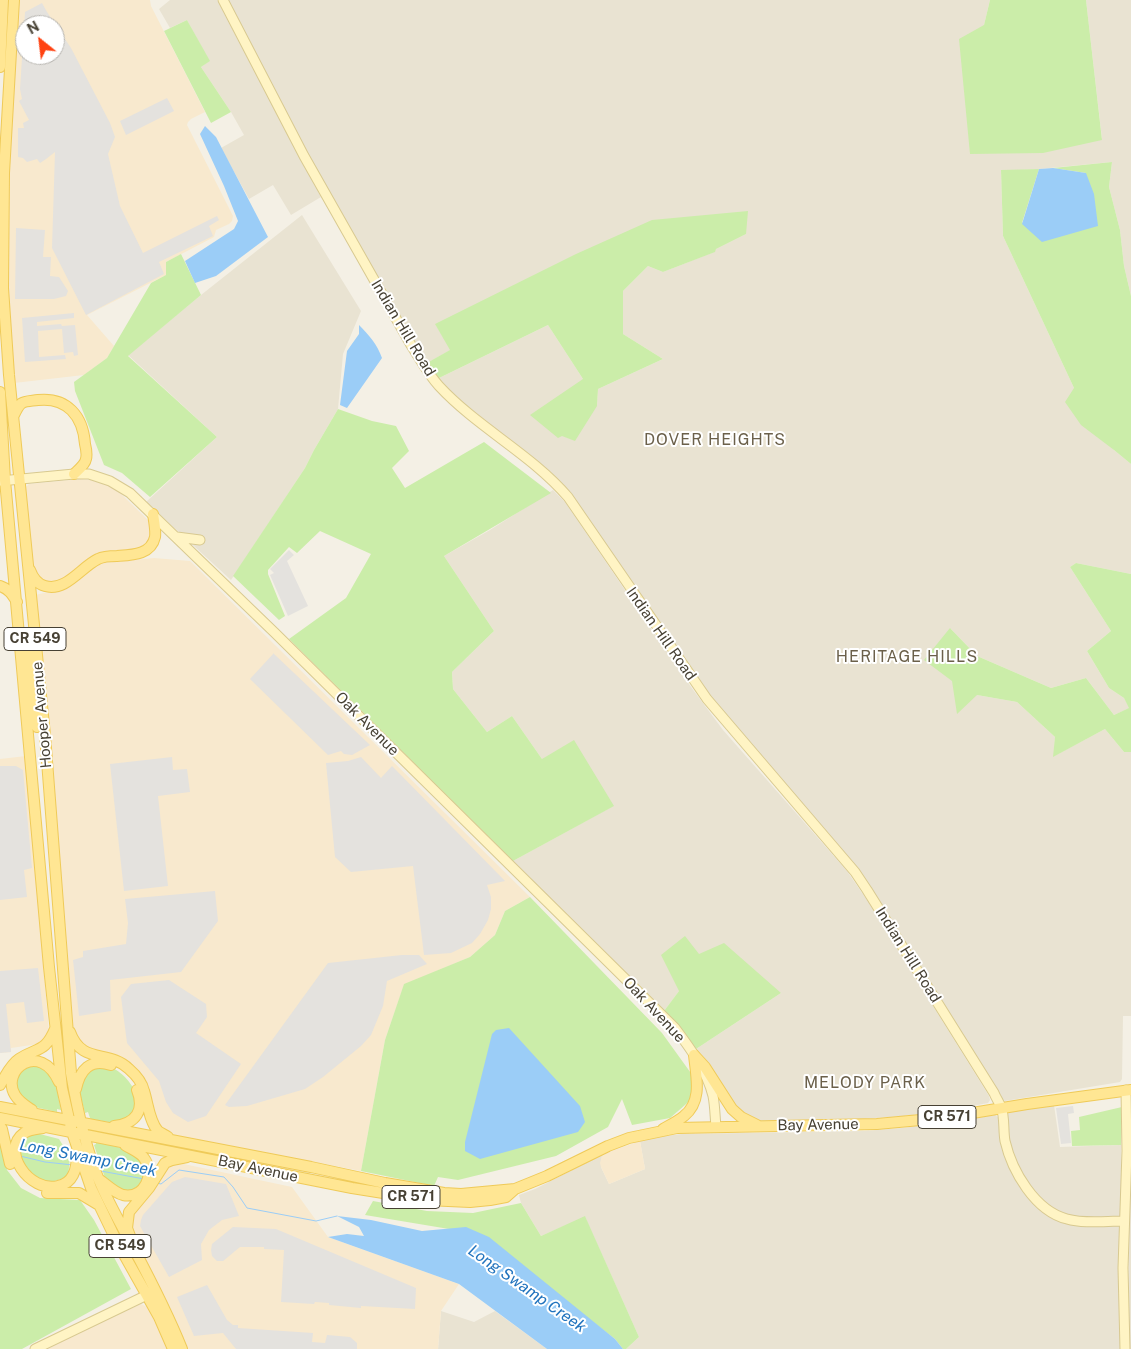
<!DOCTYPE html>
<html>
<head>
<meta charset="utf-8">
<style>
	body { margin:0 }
	#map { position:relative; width:1131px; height:1349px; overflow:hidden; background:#f4f0e5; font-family:"Public Sans",sans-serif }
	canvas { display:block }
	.north { position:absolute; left:15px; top:15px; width:50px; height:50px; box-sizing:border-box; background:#fff; border:1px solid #b5b3ae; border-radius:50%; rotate:331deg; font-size:14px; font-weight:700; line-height:20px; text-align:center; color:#474134 }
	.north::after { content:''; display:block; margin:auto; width:18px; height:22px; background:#ff4211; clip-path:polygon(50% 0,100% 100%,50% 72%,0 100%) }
</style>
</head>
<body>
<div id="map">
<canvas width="1131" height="1349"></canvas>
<div class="north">N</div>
</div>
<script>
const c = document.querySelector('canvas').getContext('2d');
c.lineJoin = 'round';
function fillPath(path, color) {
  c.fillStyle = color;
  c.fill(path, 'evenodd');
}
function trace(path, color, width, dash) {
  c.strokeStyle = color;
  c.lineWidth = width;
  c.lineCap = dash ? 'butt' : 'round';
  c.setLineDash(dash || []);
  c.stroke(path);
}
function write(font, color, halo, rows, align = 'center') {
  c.font = font + ' "Public Sans",sans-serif';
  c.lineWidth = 4;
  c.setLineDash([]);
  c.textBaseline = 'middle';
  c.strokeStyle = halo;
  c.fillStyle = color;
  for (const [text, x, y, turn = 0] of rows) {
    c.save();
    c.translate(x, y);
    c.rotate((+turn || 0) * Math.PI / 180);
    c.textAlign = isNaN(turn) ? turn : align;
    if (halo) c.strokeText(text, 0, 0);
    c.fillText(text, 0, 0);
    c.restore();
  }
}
fillPath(new Path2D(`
	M 170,0 L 217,0 L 321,197 L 291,215 L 273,185 L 249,199 L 221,148 L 244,135 L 231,112 L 201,67 L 209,61 L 187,20 L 170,28 L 159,9 Z
	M 227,0 L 990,0 L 984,25 L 1102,139 L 1086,0 L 1131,0 L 1131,296 L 1124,266 L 1120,230 L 1109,187 L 1112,162 L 1039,169 L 1001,171 L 1003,236 L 1074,388 L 1114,450 L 1131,464 L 1131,574 L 1076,563 L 1070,567 L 1111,631 L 1087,651 L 1109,688 L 1124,698 L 1130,708 L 1114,715 L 1086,678 L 1051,688 L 977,656 L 950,628 L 977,695 L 1017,702 L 1055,737 L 1054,756 L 1105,729 L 1124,752 L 1131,752 L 1131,1016 L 1123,1016 L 1122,1079 L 1120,1082 L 1005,1101 L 1001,1098 L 891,923 L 692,673 L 567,491 L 458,400 L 437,379 L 548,325 L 583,379 L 597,406 L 598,389 L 663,359 L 623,334 L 623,291 L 648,266 L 663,272 L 714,252 L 716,249 L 746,234 L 436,325 L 451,350 L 425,364 L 302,145 Z
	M 302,215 L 361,311 L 343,354 L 338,409 L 314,450 L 305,468 L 231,580 L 146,502 L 217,437 L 128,355 L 201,295 Z
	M 553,490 L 565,502 L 691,687 L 723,730 L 847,871 L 869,903 L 989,1096 L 990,1100 L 988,1103 L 946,1111 L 904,1116 L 845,1120 L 762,1121 L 756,1121 L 742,1116 L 708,1068 L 696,1049 L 781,993 L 679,991 L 664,1011 L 513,861 L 613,806 L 542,759 L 512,716 L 487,732 L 453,689 L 452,672 L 494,631 L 444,556 L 490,530 Z
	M 1131,1096 L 1131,1349 L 1128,1349 L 1130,1098 Z
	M 1054,1105 L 1060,1147 L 1121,1145 L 1121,1216 L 1116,1218 L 1083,1218 L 1066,1215 L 1048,1206 L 1035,1193 L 1018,1168 L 1010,1146 L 1006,1114 L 1010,1112 Z
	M 995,1115 L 999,1118 L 1002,1139 L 1011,1167 L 1056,1219 L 1118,1225 L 1121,1226 L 1120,1349 L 626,1349 L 639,1337 L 585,1217 L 541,1236 L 521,1203 L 519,1195 L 535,1189 L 606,1153 L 602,1156 L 601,1167 L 609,1184 L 645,1169 L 640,1141 L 656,1137 L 682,1134 L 864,1131 L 902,1128 Z
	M 441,1311 L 474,1322 L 495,1311 L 547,1349 L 438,1349 Z`), '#e9e3d2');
fillPath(new Path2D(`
	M 16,0 L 150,0 L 151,6 L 205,112 L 191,119 L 188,122 L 187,125 L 233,216 L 232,221 L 229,224 L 216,230 L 214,237 L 166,262 L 166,275 L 87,315 L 114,346 L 107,358 L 84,375 L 14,383 L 8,293 L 9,198 ZM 25,25 L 55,25 L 55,55 L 25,55 Z
	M 80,479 L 93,480 L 105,484 L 119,492 L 149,521 L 151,526 L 151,539 L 141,551 L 104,554 L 62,582 L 47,584 L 32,571 L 25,488 L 29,484 Z
	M 154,558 L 190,561 L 530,897 L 505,911 L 495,935 L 470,957 L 404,985 L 385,1040 L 361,1171 L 167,1134 L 156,1122 L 142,1079 L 89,1050 L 74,1037 L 50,736 L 35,595 L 62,589 L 102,563 Z
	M 26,756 L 49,1032 L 38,1044 L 11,1048 L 11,1052 L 0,1053 L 0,759 Z
	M 640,1141 L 645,1169 L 609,1184 L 601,1167 L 600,1163 L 602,1156 L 606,1153 Z
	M 179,1163 L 292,1187 L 328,1237 L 459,1284 L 441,1311 L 438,1349 L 188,1349 L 170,1307 L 132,1233 L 131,1215 L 169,1166 Z
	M 141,1304 L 147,1307 L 161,1333 L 167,1349 L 45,1349 L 117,1314 Z`), '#f8e9ce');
fillPath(new Path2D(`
	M 990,0 L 1086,0 L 1102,140 L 1043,153 L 970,154 L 959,39 L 984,25 Z
	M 187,20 L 210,61 L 201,67 L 231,112 L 211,123 L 164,31 Z
	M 1112,162 L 1109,187 L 1120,230 L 1124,266 L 1131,296 L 1131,464 L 1114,450 L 1081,425 L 1065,402 L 1074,388 L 1003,236 L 1001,170 L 1039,169 L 1022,223 L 1086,173 L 1053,168 Z
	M 748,211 L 746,234 L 716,249 L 715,252 L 663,272 L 648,266 L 623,291 L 623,334 L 663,359 L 598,389 L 597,406 L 575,441 L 562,436 L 558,438 L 530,415 L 583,379 L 548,325 L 437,379 L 425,364 L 450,350 L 435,324 L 576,254 L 652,220 Z
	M 181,254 L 201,295 L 128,356 L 217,437 L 150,497 L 122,473 L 104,465 L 75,391 L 74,382 L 107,358 L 151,283 L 166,275 L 166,262 Z
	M 338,409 L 372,421 L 396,426 L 409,451 L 392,468 L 405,488 L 484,442 L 551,493 L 444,556 L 494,631 L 452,672 L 453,689 L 487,732 L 512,716 L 542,759 L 574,740 L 614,806 L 513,861 L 289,639 L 346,598 L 371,554 L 320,531 L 297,553 L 289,547 L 268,570 L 268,574 L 285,616 L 279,620 L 233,576 L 305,468 L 314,450 Z
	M 1076,563 L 1131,574 L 1131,752 L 1124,752 L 1105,729 L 1053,757 L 1055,737 L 1017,702 L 977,695 L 957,714 L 952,681 L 924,660 L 950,628 L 977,656 L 1051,688 L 1086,678 L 1114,715 L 1129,708 L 1124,698 L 1109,688 L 1087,651 L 1111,631 L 1070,567 Z
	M 530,897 L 662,1033 L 693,1076 L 693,1098 L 670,1118 L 632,1125 L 622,1099 L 608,1127 L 556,1156 L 458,1180 L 438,1177 L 434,1186 L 361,1171 L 385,1040 L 404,984 L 470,957 L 495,935 L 505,911 Z
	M 685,936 L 699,954 L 724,943 L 781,993 L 696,1049 L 677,1024 L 664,1011 L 679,991 L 661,955 Z
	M 32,1064 L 37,1064 L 55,1080 L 61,1110 L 57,1109 L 57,1112 L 35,1107 L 16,1092 L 17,1075 Z
	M 92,1067 C 98,1067 106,1067 112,1068 C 123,1072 138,1089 136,1101 C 136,1106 133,1112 132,1117 L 114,1123 L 91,1119 L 90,1118 L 88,1112 L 85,1113 L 80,1094 L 80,1084 Z
	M 1122,1107 L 1121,1145 L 1072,1146 L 1071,1131 L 1080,1130 L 1079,1117 Z
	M 36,1133 L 59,1139 L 70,1157 L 68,1177 L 51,1182 L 36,1178 L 20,1159 L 19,1147 L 25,1137 Z
	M 0,1142 L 7,1170 L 21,1188 L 40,1198 L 80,1200 L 94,1220 L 131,1289 L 22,1349 L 0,1349 Z
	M 96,1142 L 130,1150 L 145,1165 C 143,1181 143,1186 126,1192 L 106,1181 L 94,1145 L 96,1144 Z
	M 373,1201 L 427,1211 L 473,1213 L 521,1203 L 541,1236 L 585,1216 L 639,1337 L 626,1349 L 623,1349 L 615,1339 L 479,1234 L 365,1215 Z`), '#cbeda9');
fillPath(new Path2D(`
	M 42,3 L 47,12 L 71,48 L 110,123 L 115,137 L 108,154 L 120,206 L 143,253 L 217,216 L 219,220 L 209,226 L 213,236 L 159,262 L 164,274 L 86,315 L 52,248 L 55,152 L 46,159 L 40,163 L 37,159 L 27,162 L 23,158 L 18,157 L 18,128 L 24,128 L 23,123 L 29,120 L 19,101 L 22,99 L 20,89 L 25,12 ZM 25,25 L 55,25 L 55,55 L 25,55 Z
	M 167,98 L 174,111 L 126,135 L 120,121 Z
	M 16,228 L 45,230 L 43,257 L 51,257 L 50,276 L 59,277 L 68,291 L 66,296 L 54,299 L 15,299 Z
	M 74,313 L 74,318 L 37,322 L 37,326 L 61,324 L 62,326 L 75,325 L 78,355 L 74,356 L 73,352 L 64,353 L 62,329 L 38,331 L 39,357 L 65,355 L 66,359 L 25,362 L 22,318 Z
	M 289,550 L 294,555 L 287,561 L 308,606 L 288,616 L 270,575 L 274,573 L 270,569 Z
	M 274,653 L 274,654 L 370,745 L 352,755 L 344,754 L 341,751 L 328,755 L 250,679 Z
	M 172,757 L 173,770 L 187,769 L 190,792 L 158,796 L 168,886 L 124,891 L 110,764 Z
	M 361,757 L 381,778 L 392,766 L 505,881 L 487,885 L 491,897 L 491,909 L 488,920 L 480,934 L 472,943 L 451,953 L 424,955 L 413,866 L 351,872 L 335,857 L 326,763 L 348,761 Z
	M 0,766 L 16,766 L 23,770 L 32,868 L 24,870 L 27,897 L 0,900 Z
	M 215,891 L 218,921 L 181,972 L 110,980 L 111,1011 L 79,1016 L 73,960 L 83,957 L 83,951 L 126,944 L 128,923 L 125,899 Z
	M 402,955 L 419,955 L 427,964 L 387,981 L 383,1006 L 371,1035 L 361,1046 L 323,1077 L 305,1089 L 247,1106 L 229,1107 L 225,1105 L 328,963 Z
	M 38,968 L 44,1021 L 27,1023 L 24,1002 L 6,1004 L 11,1052 L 0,1053 L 0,971 Z
	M 169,980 L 206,1004 L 207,1017 L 196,1033 L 241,1064 L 206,1116 L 188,1122 L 173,1113 L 166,1102 L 159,1081 L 127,1043 L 121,997 L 131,984 Z
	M 1073,1106 L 1074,1113 L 1068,1114 L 1071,1143 L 1061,1144 L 1056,1108 Z
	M 185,1177 L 226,1184 L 239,1216 L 222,1220 L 209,1230 L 201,1244 L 202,1260 L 169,1277 L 140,1226 L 141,1220 L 143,1215 L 172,1182 Z
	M 233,1227 L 276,1229 L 416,1288 L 415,1309 L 361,1306 L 361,1308 L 329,1305 L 329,1303 L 315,1302 L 314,1304 L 281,1302 L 284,1250 L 264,1249 L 264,1247 L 240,1247 L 223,1261 L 217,1261 L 212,1256 L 211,1250 L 212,1244 Z
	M 207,1285 L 227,1320 L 233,1325 L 238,1325 L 238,1328 L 313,1333 L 312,1342 L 325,1343 L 327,1335 L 350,1337 L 357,1343 L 357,1349 L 236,1349 L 223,1333 L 194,1336 L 177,1297 Z`), '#e4e2de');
fillPath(new Path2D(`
	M 205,126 L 216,137 L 268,237 L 216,276 L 195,283 L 185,261 L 234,229 L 238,221 L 224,186 L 200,134 Z
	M 1053,168 L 1086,173 L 1094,194 L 1098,226 L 1042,242 L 1022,224 L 1039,169 Z
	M 359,325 C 369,335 377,344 382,358 L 347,408 L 340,405 L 347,351 L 359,334 Z
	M 509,1028 L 580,1106 L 585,1122 L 578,1132 L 480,1159 L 465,1151 L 465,1142 L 492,1034 L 496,1030 Z
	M 337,1216 L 371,1220 L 422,1231 L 466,1227 L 489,1237 L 615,1339 L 623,1349 L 547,1349 L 459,1284 L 328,1237 L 347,1234 L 364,1236 L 359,1227 Z`), '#9bcdf7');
trace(new Path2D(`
	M 20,1156 L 45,1162 L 73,1165
	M 101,1171 L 144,1179
	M 157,1183 L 161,1184 L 179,1170 L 224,1177 L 233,1187 L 247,1208 L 316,1221 L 337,1216`), '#9bcdf7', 1);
const secondary = new Path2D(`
	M 223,0 L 304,156 L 411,345 C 420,359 428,374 439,386 C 478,428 531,454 568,497 L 707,699 L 855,872 L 867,890 L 994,1093 C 996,1098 999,1102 1001,1107 C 1005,1117 1003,1130 1005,1141 C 1012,1171 1035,1211 1067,1219 C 1084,1224 1105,1221 1124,1221
	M 0,481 L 74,474 L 89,474 L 110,481 L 130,493 L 275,633 L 675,1028 C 690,1048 707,1071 713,1096 C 715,1106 715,1117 716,1127
	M 177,537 L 200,540
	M 35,1349 L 147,1295
	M 1125,1349 L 1123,1268 L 1127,1151 L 1126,1090`);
const primary = new Path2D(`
	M 14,0 L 4,173 L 3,288 L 9,375 L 45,735 L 71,1073 C 77,1108 85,1147 99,1180 C 109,1204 122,1226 134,1249 C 151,1281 168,1314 182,1349
	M 0,67 L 3,0
	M 0,392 L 5,480 L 49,967 L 62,1088 L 72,1132 L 91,1188 L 117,1242 L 159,1317 L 173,1349
	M 14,415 C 21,400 22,402 38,400 C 67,397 83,416 85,444 C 86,448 87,455 86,459 C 85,465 78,470 74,474
	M 30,570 C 33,578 37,584 45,586 C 66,592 81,567 98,559 C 104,556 111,556 117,556 C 132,555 151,555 155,537 C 156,530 154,521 153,514
	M 0,586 C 9,589 12,594 17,602
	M 25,640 L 28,653 L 37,727
	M 70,1032 C 82,1065 108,1049 129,1069 C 136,1075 142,1082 144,1091 C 148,1103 149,1121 158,1131 C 161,1133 165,1135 168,1137
	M 694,1055 L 705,1067 L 732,1109 L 741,1117 L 757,1125
	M 0,1085 C 5,1077 10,1065 19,1059 C 37,1047 45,1053 55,1029
	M 76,1089 C 80,1070 90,1058 111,1065
	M 0,1107 L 311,1167 L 385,1183 L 444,1193 L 461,1194 L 515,1189 L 547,1176 L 608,1146 L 629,1138 L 677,1128 L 877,1124 L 942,1118 L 1027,1104 L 1131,1090
	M 32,1110 C 26,1106 19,1102 15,1095 C 0,1070 40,1040 59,1082
	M 0,1118 L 352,1188 L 427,1200 L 470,1202 L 490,1200 L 506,1197 L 515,1189
	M 0,1126 L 2,1129 L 10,1164
	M 114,1126 C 136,1124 145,1110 137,1090
	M 43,1128 C 37,1129 30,1129 24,1133 C 0,1150 29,1193 58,1186 C 64,1185 70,1181 73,1175 C 77,1168 77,1160 77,1152
	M 663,1129 C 670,1125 678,1121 684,1116 C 703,1101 696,1076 694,1055
	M 100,1180 C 107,1185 115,1193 123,1195 C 144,1199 156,1174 144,1158 C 140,1152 131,1149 125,1145
	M 47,1193 L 79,1193 L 99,1205
	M 130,1236 L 127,1228 L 129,1212 L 149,1188 L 165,1163 L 172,1160 L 187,1157`);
trace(secondary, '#d8c990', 11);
trace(primary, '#efca58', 12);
trace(secondary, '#fff4c4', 9);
trace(primary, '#ffe693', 10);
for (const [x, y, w] of [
	[35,639,62],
	[947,1117,58],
	[411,1197,58],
	[120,1246,62]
]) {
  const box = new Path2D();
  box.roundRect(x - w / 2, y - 11.5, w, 23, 4);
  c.fillStyle = '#fff';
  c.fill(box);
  trace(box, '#474134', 1);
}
write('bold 14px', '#474134', null, [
	["CR 549",35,639],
	["CR 571",947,1117],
	["CR 571",411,1197],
	["CR 549",120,1246]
]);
write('15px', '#474134', '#fff', [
	["Indian Hill Road",403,328,59],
	["Indian Hill Road",661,634,55],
	["Hooper Avenue",42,715,-95],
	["Oak Avenue",367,724,45],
	["Indian Hill Road",908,955,58],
	["Oak Avenue",654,1010,47],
	["Bay Avenue",818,1125,-1],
	["Bay Avenue",258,1169,12]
]);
c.letterSpacing = '1px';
write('16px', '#6b604a', '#fff', [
	["DOVER HEIGHTS",715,440],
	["HERITAGE HILLS",907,657],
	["MELODY PARK",865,1083]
]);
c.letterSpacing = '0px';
write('italic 16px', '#2274be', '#fff', [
	["Long Swamp Creek",88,1158,11],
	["Long Swamp Creek",527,1289,35]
]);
</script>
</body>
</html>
